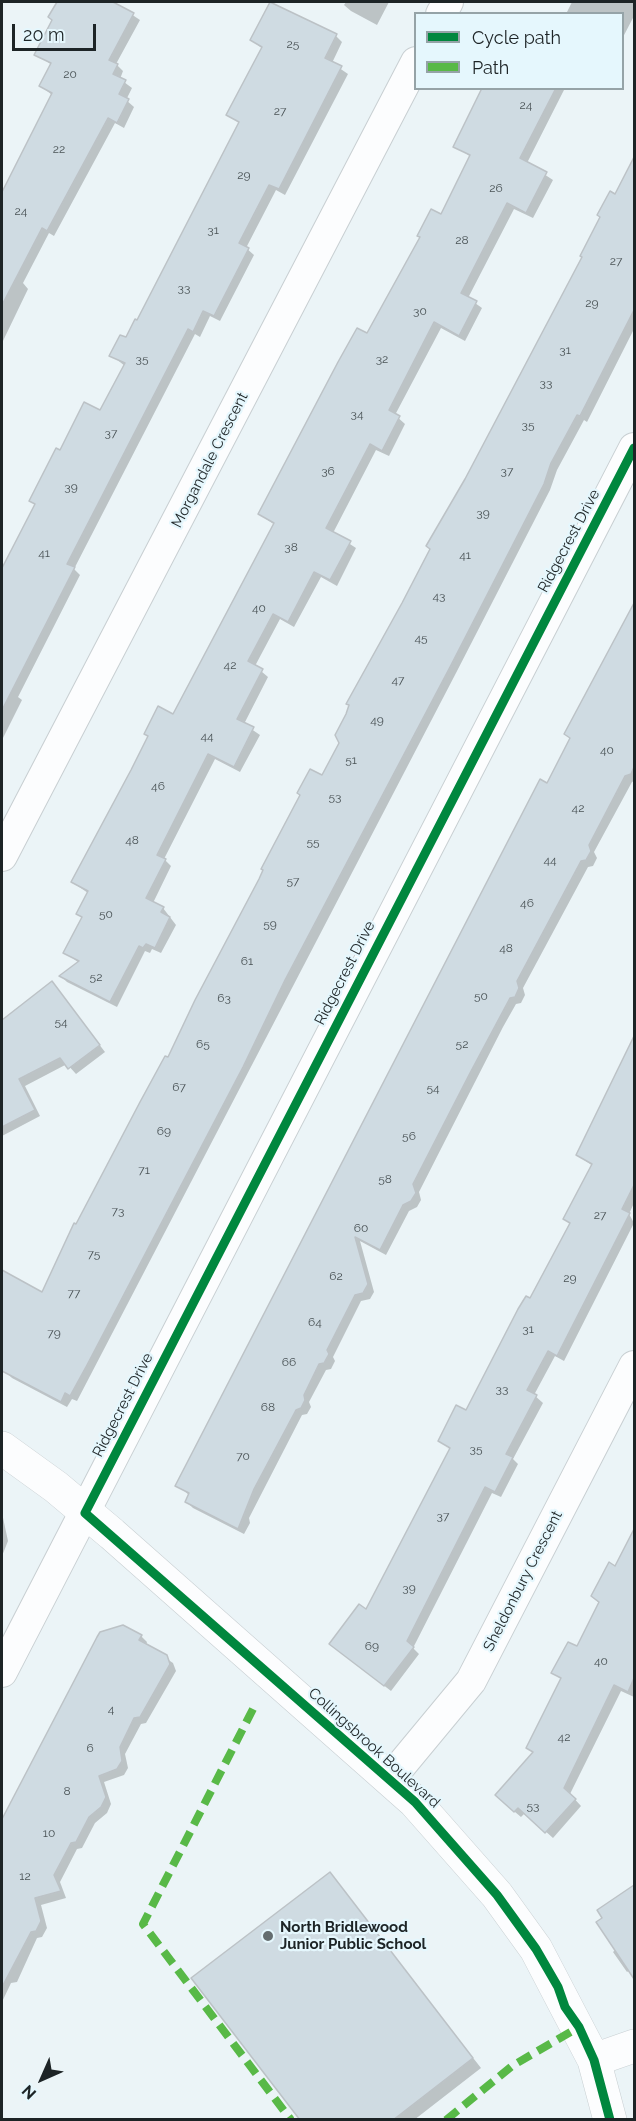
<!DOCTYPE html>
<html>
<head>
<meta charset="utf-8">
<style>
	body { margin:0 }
	#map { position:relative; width:636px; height:2121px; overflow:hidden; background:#ebf4f7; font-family:Raleway,sans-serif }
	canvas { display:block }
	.frame { position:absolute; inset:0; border:3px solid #1d2426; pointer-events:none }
	.legend { position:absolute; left:414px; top:12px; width:210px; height:78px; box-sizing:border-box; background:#e5f7fd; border:2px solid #95a3a7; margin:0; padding:8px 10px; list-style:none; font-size:18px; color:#1d2426 }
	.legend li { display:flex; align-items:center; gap:12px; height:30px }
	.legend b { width:30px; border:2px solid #95a3a7 }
	.north { position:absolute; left:12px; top:2049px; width:60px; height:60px; -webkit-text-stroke:4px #e5f7fd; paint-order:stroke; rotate:225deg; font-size:16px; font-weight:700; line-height:24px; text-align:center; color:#1d2426 }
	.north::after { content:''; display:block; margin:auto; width:21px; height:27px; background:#1d2426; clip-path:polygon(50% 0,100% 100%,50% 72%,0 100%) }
	.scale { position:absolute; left:12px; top:24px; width:84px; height:27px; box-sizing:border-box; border:3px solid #1d2426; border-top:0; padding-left:8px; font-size:18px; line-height:21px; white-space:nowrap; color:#1d2426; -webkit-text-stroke:4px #e5f7fd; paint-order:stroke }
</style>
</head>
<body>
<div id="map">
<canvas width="636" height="2121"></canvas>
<div class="frame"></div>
<ul class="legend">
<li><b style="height:8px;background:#00873e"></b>Cycle path</li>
<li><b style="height:8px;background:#58b947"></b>Path</li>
</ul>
<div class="north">N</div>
<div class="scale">20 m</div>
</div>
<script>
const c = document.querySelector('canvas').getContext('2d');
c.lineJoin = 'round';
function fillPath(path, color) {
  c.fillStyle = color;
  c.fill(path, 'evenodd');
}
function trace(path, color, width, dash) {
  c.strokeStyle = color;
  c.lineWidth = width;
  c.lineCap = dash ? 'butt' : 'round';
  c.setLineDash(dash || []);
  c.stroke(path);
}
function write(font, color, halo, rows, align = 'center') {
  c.font = font + ' Raleway,sans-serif';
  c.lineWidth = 4.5;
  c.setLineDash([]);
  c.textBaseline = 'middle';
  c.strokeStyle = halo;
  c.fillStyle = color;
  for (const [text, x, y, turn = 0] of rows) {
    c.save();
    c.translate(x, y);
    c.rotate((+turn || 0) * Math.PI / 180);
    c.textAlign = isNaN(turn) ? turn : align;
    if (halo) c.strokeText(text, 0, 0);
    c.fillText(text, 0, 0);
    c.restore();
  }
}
fillPath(new Path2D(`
	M 58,2 L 113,2 L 140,20 L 116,64 L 123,71 L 120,79 L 132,88 L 126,100 L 134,107 L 124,128 L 115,123 L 54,236 L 49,233 L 23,283 L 28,289 L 2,343 L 2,193 L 52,95 L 41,86 L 52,65 L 36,54 L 53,21 L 50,17 Z
	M 271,2 L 336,36 L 342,42 L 332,63 L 348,74 L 285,195 L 276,190 L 246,248 L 254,255 L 220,321 L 210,316 L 200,337 L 195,334 L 74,569 L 80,575 L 18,697 L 22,700 L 2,740 L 2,572 L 36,506 L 31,501 L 61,452 L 101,412 L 125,366 L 111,355 L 138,322 L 240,124 L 228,114 L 263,49 L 251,40 Z
	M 346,2 L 389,2 L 377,25 L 351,11 L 344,5 Z
	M 572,2 L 634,2 L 634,16 L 622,39 L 622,14 L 566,14 Z
	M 484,88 L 565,88 L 527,163 L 553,180 L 533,218 L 514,209 L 468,298 L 482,308 L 465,341 L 441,328 L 395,415 L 405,424 L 389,456 L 376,450 L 333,533 L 356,548 L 337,586 L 321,577 L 294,627 L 280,619 L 255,666 L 268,677 L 244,724 L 260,735 L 240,772 L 215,759 L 164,859 L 171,866 L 153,903 L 163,908 L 176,925 L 161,953 L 152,949 L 150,953 L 145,951 L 117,1007 L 67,982 L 61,976 L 79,963 L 65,952 L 83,919 L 78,914 L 88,893 L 72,882 L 174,716 L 275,525 L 259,514 L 441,216 L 471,157 L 455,146 Z
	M 634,160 L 634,329 L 587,422 L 584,420 L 557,470 L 550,490 L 456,673 L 77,1401 L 72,1399 L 67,1407 L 12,1378 L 6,1372 L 12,1360 L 2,1354 L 2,1272 L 43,1294 L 323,777 L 404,603 Z
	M 634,603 L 634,781 L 632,782 L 594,852 L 597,858 L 593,866 L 588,867 L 523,988 L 525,995 L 521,1003 L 516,1004 L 503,1027 L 419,1192 L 421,1200 L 417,1207 L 409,1211 L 386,1255 L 360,1241 L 374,1292 L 370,1299 L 361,1301 L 333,1357 L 335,1361 L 331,1369 L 326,1370 L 309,1402 L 311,1407 L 307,1414 L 302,1415 L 249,1518 L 250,1523 L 244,1534 L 193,1508 L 186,1501 L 189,1495 L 177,1485 L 571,739 L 566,734 Z
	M 52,983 L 105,1052 L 76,1074 L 67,1064 L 25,1086 L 40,1116 L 2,1136 L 2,1022 Z
	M 623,1061 L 634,1067 L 634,1203 L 629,1214 L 634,1223 L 564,1361 L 555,1356 L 534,1395 L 543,1403 L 513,1459 L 518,1464 L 501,1497 L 492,1493 L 413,1648 L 419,1654 L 391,1691 L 331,1644 L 367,1611 L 451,1450 L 445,1447 L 456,1452 L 439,1441 L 466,1412 L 571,1225 L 565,1219 L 593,1166 L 577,1155 Z
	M 2,1513 L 8,1541 L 2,1556 Z
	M 634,1532 L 634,1697 L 621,1691 L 570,1794 L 581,1806 L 553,1838 L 525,1813 L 521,1817 L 503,1802 L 534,1754 L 527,1747 L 562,1680 L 553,1673 L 577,1649 L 600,1604 L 592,1597 L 609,1564 L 616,1568 Z
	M 141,1636 L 147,1642 L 146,1645 L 173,1663 L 176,1671 L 146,1723 L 141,1724 L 125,1754 L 128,1768 L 124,1775 L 104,1782 L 111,1804 L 107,1813 L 95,1823 L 82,1848 L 77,1849 L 60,1882 L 66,1898 L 41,1905 L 47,1928 L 42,1937 L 37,1938 L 17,1982 L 11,1983 L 2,2002 L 2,1822 L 98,1637 Z
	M 329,1874 L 481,2068 L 414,2120 L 302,2120 Z
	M 634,1887 L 634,1967 L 627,1972 L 613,1952 L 616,1949 L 599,1911 Z`), '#0003');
const building = new Path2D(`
	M 57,2 L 113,2 L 134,13 L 109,60 L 118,64 L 113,74 L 126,80 L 119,94 L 129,99 L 117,123 L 108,118 L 47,231 L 42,228 L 2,305 L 2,192 L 52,93 L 39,86 L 51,63 L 34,55 L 52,20 L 48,17 Z
	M 270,2 L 337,34 L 325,58 L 342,66 L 279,189 L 269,185 L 239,243 L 249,248 L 214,316 L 203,311 L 193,332 L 188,329 L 67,564 L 75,567 L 2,710 L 2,568 L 35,504 L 29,501 L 56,448 L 60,450 L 84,402 L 100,410 L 125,363 L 109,356 L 120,335 L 126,337 L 135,319 L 137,320 L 239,122 L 226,115 L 262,47 L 250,40 Z
	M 482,88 L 556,88 L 520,158 L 547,172 L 526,213 L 507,203 L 461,293 L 477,301 L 459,336 L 434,322 L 389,410 L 400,416 L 382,451 L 370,444 L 326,528 L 351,541 L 330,580 L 314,572 L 288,622 L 273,614 L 248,661 L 263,669 L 237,719 L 254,727 L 234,767 L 208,754 L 157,855 L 166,859 L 146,898 L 164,907 L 161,912 L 170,917 L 155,948 L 146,944 L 143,948 L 139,946 L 110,1002 L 59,976 L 79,961 L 63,953 L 82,917 L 76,914 L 88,891 L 71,882 L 131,770 L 148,736 L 144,734 L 158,706 L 173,714 L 274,523 L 258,514 L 338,362 L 357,328 L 367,333 L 420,237 L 417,236 L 431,209 L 441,214 L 470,155 L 453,147 Z
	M 634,157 L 634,310 L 580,416 L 577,415 L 551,463 L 544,484 L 450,667 L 285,980 L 243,1067 L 87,1365 L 70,1396 L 65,1393 L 61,1402 L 2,1371 L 2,1270 L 42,1292 L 74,1223 L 76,1224 L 140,1102 L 165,1056 L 168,1057 L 195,1000 L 259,879 L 263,870 L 261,869 L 300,795 L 297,793 L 310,769 L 322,775 L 339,743 L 335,735 L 346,714 L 349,705 L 346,704 L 402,603 L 430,549 L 426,546 L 465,479 L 582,257 L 580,256 L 600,217 L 597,215 L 610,191 L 615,194 Z
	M 634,603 L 634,767 L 631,774 L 625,776 L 589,845 L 591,851 L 586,860 L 581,861 L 517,981 L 519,988 L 515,997 L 510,998 L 470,1073 L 413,1184 L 416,1193 L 411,1201 L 403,1205 L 380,1250 L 355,1237 L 368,1284 L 363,1293 L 355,1295 L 327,1350 L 329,1354 L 324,1363 L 319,1364 L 304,1395 L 305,1400 L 301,1408 L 296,1410 L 254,1489 L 238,1529 L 185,1502 L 189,1493 L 175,1486 L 540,779 L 547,783 L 570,738 L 564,734 Z
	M 52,981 L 100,1045 L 68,1069 L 60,1058 L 19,1079 L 35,1110 L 2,1127 L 2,1020 Z
	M 634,1036 L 634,1185 L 622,1209 L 630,1213 L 557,1356 L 548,1351 L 527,1390 L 537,1395 L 506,1454 L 513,1457 L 495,1492 L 485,1487 L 407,1641 L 414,1647 L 384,1686 L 329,1644 L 359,1604 L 366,1609 L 450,1448 L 438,1441 L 456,1405 L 466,1410 L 518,1309 L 526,1296 L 530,1298 L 570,1223 L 563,1219 L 592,1164 L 576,1155 Z
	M 634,1529 L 634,1678 L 628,1692 L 614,1685 L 564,1788 L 576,1799 L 545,1833 L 518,1808 L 514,1812 L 495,1795 L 533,1752 L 526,1748 L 561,1678 L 551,1673 L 568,1642 L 577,1646 L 599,1602 L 591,1596 L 609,1562 L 615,1566 Z
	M 123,1625 L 142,1635 L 139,1640 L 167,1655 L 170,1664 L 140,1717 L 134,1718 L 120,1747 L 122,1761 L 117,1769 L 99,1776 L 106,1797 L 101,1807 L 89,1817 L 76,1842 L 71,1843 L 54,1875 L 61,1891 L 35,1898 L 41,1921 L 36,1931 L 31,1932 L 2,1987 L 2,1819 L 97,1637 L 100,1632 Z
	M 330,1872 L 473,2058 L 393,2120 L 300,2120 L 191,1978 Z
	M 634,1885 L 634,1979 L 596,1922 L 602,1918 L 597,1910 Z`);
fillPath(building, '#cfdbe2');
trace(building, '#bcc2c6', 1.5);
const minor = new Path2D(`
	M 441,14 L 448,2
	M 2,856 L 416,62
	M 2,1672 L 634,448
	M 389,1780 L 471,1681 L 634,1366`);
const tertiary = new Path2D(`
	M 2,1448 L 56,1487 L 112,1534 L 415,1802 L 497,1895 L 536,1949 L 594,2060 L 610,2120
	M 594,2060 L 634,2046`);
trace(minor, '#c8cfd2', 32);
trace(tertiary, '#c8cfd2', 34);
trace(minor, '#fcfdfe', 30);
trace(tertiary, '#fcfdfe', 33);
trace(new Path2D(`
	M 253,1709 L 143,1924 L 291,2120
	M 446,2120 L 512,2066 L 579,2027`), '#58b947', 8, [15, 8]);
trace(new Path2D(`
	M 610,2120 L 594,2060 L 579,2027 L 565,2007 L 558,1987 L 536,1949 L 497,1895 L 415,1802 L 85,1513 L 634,448`), '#00873e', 9);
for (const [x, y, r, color] of [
	[268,1936,6,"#656d6f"]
]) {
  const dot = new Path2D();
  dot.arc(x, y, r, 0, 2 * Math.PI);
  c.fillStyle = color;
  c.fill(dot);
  trace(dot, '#e5f7fd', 2);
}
write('12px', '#4a5356', null, [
	["25",293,44],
	["20",70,74],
	["24",526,105],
	["27",280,111],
	["22",59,149],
	["29",244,175],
	["26",496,188],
	["24",21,211],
	["31",213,230],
	["28",462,240],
	["27",616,261],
	["33",184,288],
	["29",592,303],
	["30",420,311],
	["31",565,350],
	["35",142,359],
	["32",382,359],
	["33",546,383],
	["34",357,414],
	["35",528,425],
	["37",111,433],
	["36",328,471],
	["37",507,471],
	["39",71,487],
	["39",483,513],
	["38",291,547],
	["41",44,553],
	["41",465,555],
	["43",439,596],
	["40",259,608],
	["45",421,638],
	["42",230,665],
	["47",398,680],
	["49",377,720],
	["44",207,736],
	["40",607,750],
	["51",351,760],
	["46",158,786],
	["53",335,797],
	["42",578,808],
	["48",132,840],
	["55",313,842],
	["44",550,860],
	["57",293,881],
	["46",527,903],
	["50",106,914],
	["59",270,924],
	["48",506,948],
	["61",247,961],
	["52",96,977],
	["50",481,996],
	["63",224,998],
	["54",61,1022],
	["65",203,1044],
	["52",462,1044],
	["67",179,1087],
	["54",433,1088],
	["69",164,1131],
	["56",409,1136],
	["71",144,1170],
	["58",385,1179],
	["73",118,1211],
	["27",600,1215],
	["60",361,1228],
	["75",94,1254],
	["62",336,1276],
	["29",570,1278],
	["77",74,1293],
	["64",315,1322],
	["31",528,1329],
	["79",54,1333],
	["66",289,1362],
	["33",502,1389],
	["68",268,1407],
	["35",476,1449],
	["70",243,1456],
	["37",443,1516],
	["39",409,1588],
	["69",372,1646],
	["40",601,1661],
	["4",111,1709],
	["42",564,1737],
	["6",90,1748],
	["8",67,1791],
	["53",533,1806],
	["10",49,1833],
	["12",25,1876]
]);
write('15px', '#1d2426', '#e5f7fd', [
	["Morgandale Crescent",210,460,-63],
	["Ridgecrest Drive",569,541,-62],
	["Ridgecrest Drive",345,973,-63],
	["Ridgecrest Drive",123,1405,-63],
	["Sheldonbury Crescent",523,1581,-63],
	["Collingsbrook Boulevard",374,1748,42]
]);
write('bold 15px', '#1d2426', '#e5f7fd', [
	["North Bridlewood",280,1927],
	["Junior Public School",280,1944]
], 'left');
</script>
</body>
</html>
